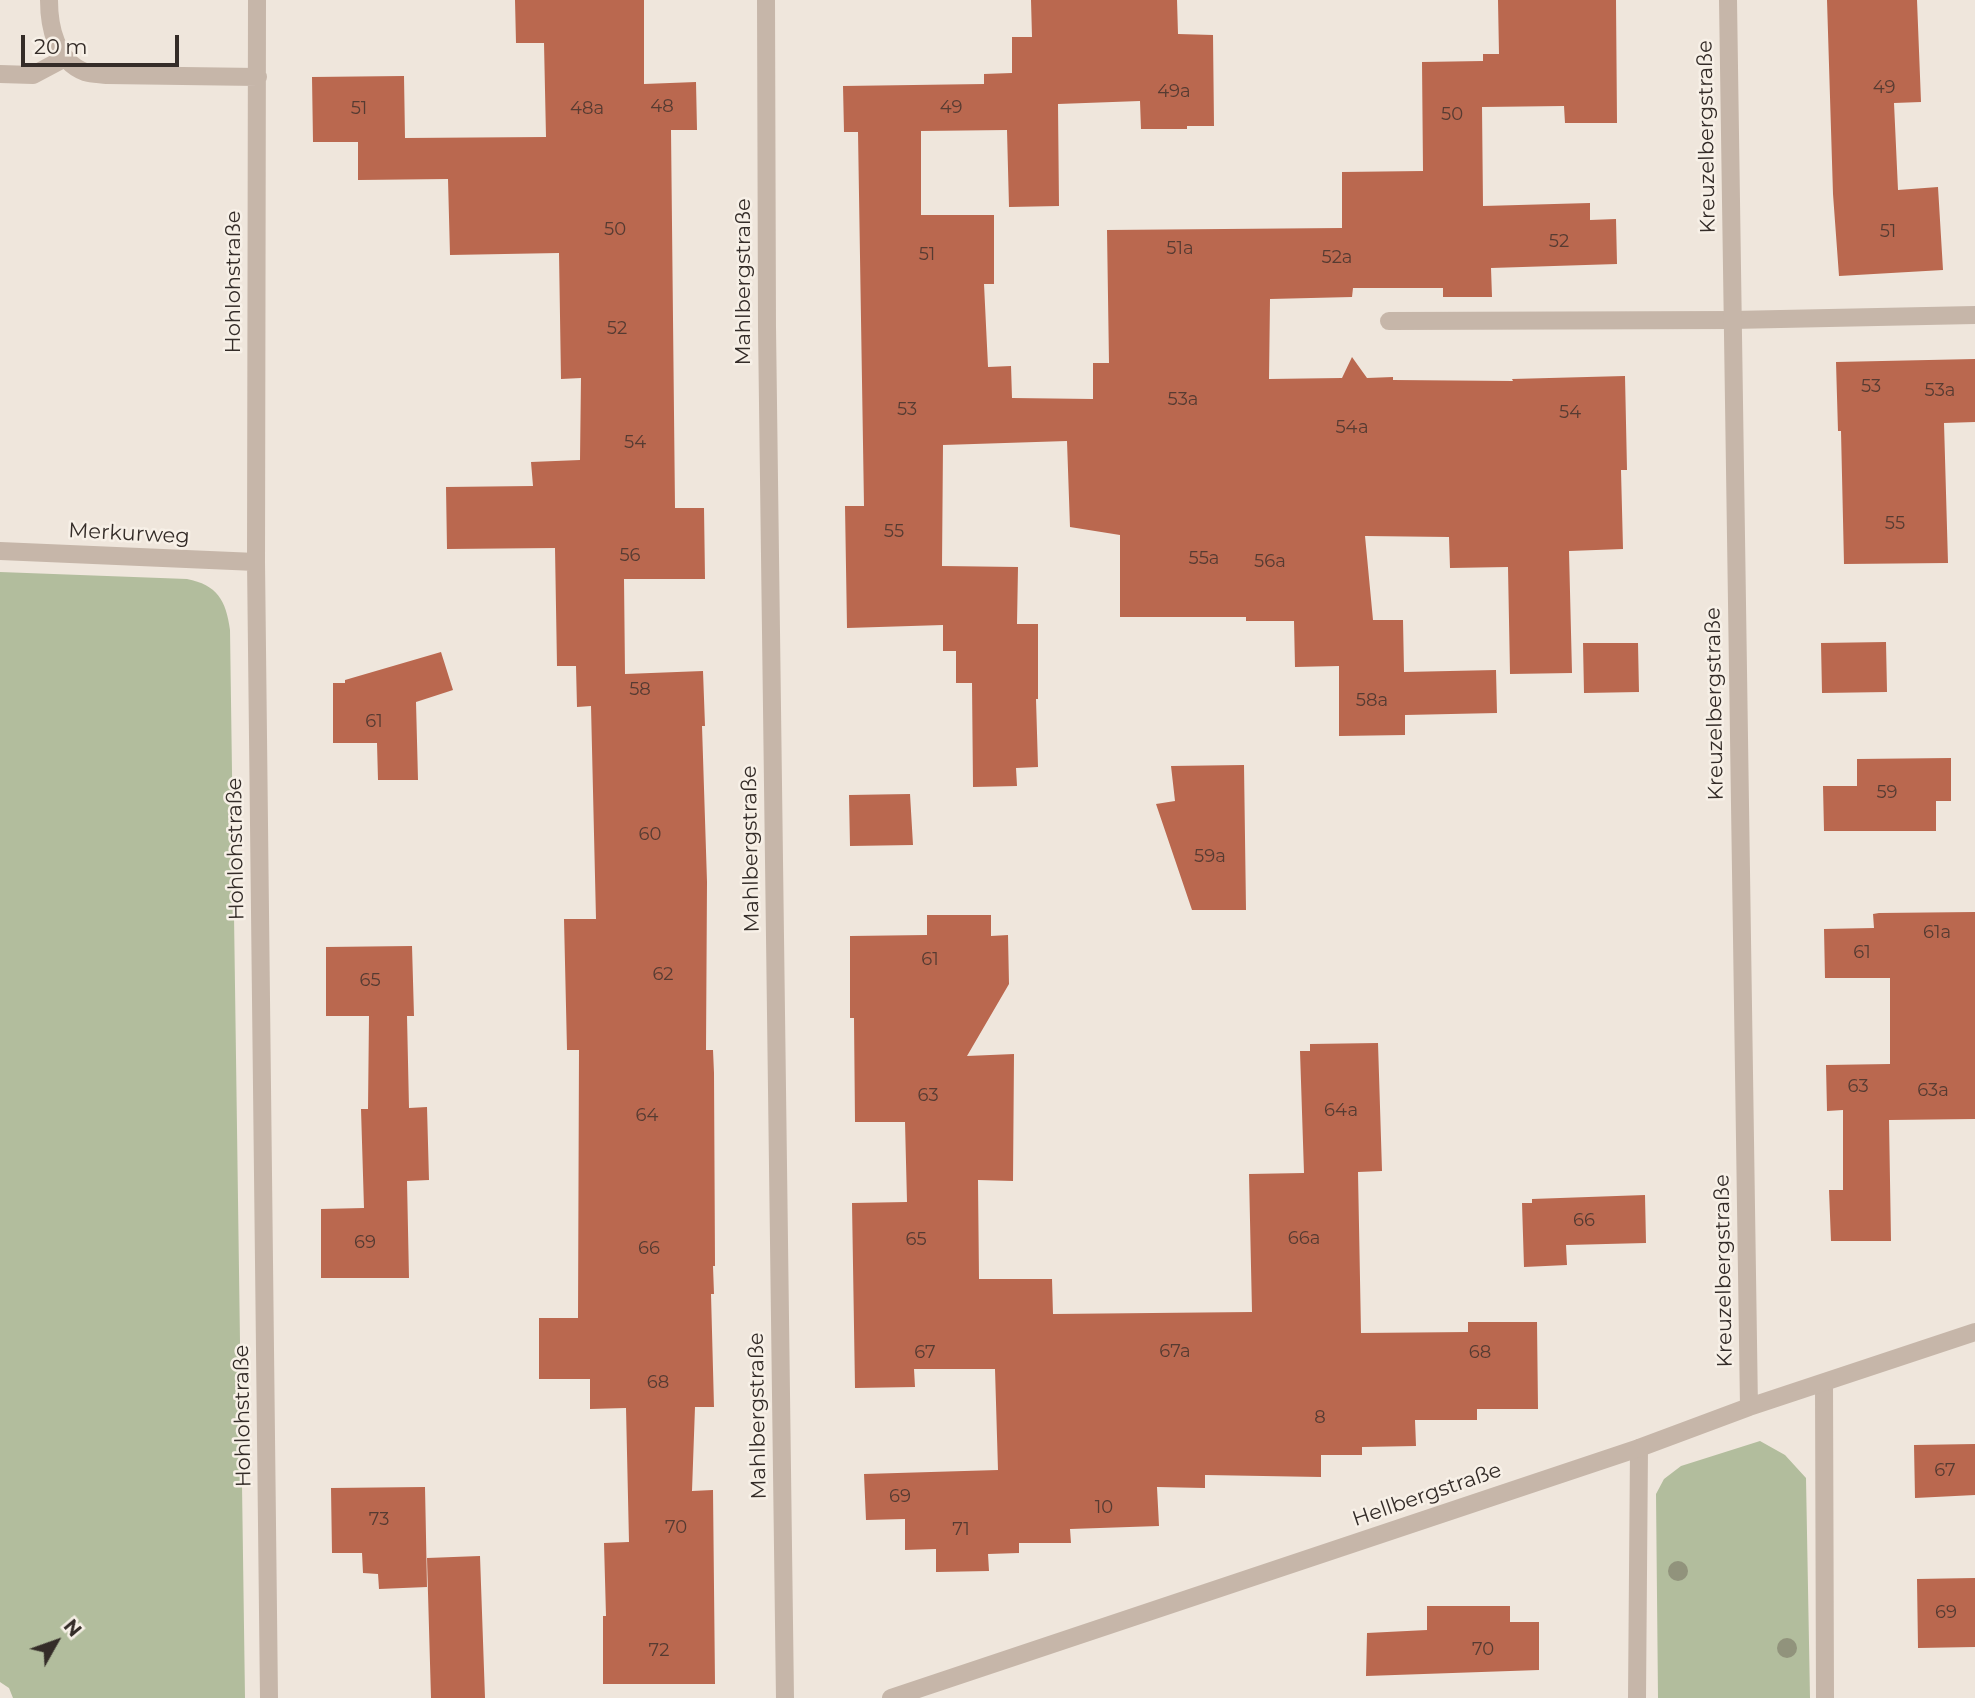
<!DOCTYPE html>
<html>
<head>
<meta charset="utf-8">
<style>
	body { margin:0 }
	#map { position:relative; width:1975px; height:1698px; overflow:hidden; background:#efe6dc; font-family:Montserrat,sans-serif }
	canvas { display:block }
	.north { position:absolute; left:21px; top:1607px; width:70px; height:70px; -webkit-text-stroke:5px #f7f0e7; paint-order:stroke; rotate:50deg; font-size:19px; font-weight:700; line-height:28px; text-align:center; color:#342c28 }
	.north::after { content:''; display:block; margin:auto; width:24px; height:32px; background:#342c28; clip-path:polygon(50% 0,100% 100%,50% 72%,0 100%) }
	.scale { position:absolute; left:21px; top:35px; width:158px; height:32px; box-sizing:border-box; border:4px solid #342c28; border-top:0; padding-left:9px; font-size:21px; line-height:24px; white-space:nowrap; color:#342c28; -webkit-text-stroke:5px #f7f0e7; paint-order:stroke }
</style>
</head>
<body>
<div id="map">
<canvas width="1975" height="1698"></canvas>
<div class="north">N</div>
<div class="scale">20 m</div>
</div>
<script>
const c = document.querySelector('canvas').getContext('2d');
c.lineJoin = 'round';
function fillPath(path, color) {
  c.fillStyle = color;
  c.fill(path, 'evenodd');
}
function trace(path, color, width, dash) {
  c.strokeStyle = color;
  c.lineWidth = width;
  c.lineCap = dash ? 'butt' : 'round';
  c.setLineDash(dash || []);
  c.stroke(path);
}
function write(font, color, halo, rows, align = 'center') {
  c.font = font + ' Montserrat,sans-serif';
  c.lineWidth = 5;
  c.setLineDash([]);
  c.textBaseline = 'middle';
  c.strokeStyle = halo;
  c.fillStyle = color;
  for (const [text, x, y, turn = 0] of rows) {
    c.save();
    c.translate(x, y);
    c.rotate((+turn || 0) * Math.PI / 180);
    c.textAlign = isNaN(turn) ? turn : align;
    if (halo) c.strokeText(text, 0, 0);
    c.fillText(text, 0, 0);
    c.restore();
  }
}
fillPath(new Path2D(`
	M 0,572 L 187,579 C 217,585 226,600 230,630 L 245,1698 L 13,1698 L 9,1688 L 0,1682 Z
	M 1760,1441 L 1785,1455 L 1806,1478 L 1810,1698 L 1658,1698 L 1656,1494 L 1664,1479 L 1681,1466 Z`), '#b2bd9d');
fillPath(new Path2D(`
	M 515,0 L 644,0 L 644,84 L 696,82 L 697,130 L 671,130 L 675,508 L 704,508 L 705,579 L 624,579 L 625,674 L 703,671 L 705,726 L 702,726 L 707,882 L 706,1050 L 713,1050 L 714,1073 L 715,1266 L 713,1266 L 714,1294 L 711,1294 L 714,1407 L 695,1407 L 692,1491 L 713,1490 L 715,1684 L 603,1684 L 603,1616 L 606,1616 L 604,1543 L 629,1542 L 626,1408 L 590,1409 L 590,1379 L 539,1379 L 539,1318 L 578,1318 L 579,1050 L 567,1050 L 564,919 L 596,919 L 591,706 L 577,707 L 576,666 L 557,666 L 555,548 L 447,549 L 446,487 L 533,486 L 531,462 L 580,460 L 581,378 L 561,379 L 559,253 L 450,255 L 448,179 L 358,180 L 358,142 L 313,142 L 312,77 L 404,76 L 405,138 L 546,137 L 544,43 L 516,43 Z
	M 1031,0 L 1177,0 L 1178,34 L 1213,35 L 1214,126 L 1187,126 L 1187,129 L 1141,129 L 1140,101 L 1058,104 L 1059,206 L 1009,207 L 1007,130 L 921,131 L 921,215 L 994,215 L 994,284 L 984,284 L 988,367 L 1011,366 L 1012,398 L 1093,399 L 1093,363 L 1109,363 L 1107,230 L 1342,228 L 1342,172 L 1423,171 L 1422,62 L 1483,61 L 1483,54 L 1499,54 L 1498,0 L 1616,0 L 1617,123 L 1565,123 L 1564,106 L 1482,107 L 1483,206 L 1590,203 L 1590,220 L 1616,219 L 1617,264 L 1491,268 L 1492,297 L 1443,297 L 1443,288 L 1353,288 L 1352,297 L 1270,299 L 1269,379 L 1342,378 L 1352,357 L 1367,378 L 1393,377 L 1393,380 L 1513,381 L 1512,379 L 1625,376 L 1627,470 L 1621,470 L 1623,549 L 1569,551 L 1572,673 L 1510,674 L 1508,567 L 1450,568 L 1449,537 L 1365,536 L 1373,620 L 1403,620 L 1404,672 L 1496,670 L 1497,713 L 1405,715 L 1405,735 L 1339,736 L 1339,666 L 1295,667 L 1294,621 L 1246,621 L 1246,617 L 1120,617 L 1120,535 L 1070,527 L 1067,441 L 943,445 L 942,566 L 1018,567 L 1017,624 L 1038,624 L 1038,699 L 1036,699 L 1038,767 L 1016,768 L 1017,786 L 973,787 L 972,683 L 956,683 L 956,651 L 943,651 L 943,625 L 847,628 L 845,506 L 864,506 L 858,132 L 844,132 L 843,86 L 984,84 L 984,74 L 1012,73 L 1012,37 L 1032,37 Z
	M 1827,0 L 1917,0 L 1921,102 L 1894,103 L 1898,190 L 1938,187 L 1943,270 L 1839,276 L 1833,194 Z
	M 1975,359 L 1975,422 L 1944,423 L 1948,563 L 1844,564 L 1841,431 L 1838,431 L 1836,362 Z
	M 1886,642 L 1887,692 L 1822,693 L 1821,643 Z
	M 1583,643 L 1638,643 L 1639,692 L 1584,693 Z
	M 441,652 L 453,690 L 416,702 L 418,780 L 378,780 L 377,743 L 333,743 L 333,683 L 345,683 L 345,680 Z
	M 1951,758 L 1951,801 L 1936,801 L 1936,831 L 1824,831 L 1823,786 L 1857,786 L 1857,759 Z
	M 1244,765 L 1246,910 L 1192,910 L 1156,804 L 1175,801 L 1171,766 Z
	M 910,794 L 913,845 L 850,846 L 849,795 Z
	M 1975,912 L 1975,1119 L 1889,1120 L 1891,1241 L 1831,1241 L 1829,1190 L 1843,1190 L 1843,1110 L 1827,1111 L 1826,1065 L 1890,1064 L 1890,978 L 1825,978 L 1824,929 L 1874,928 L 1873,914 L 1879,913 Z
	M 927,915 L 991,915 L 991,936 L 1008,935 L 1009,984 L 967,1056 L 1014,1054 L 1013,1181 L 978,1180 L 979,1279 L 1052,1279 L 1053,1314 L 1252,1312 L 1249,1174 L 1304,1173 L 1300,1051 L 1310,1051 L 1310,1044 L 1378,1043 L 1382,1171 L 1358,1172 L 1361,1333 L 1468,1332 L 1468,1322 L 1537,1322 L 1538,1409 L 1477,1409 L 1477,1420 L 1415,1420 L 1416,1446 L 1362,1447 L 1362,1455 L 1321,1455 L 1321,1477 L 1205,1475 L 1205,1488 L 1157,1487 L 1159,1526 L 1070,1529 L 1071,1543 L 1019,1543 L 1019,1553 L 988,1554 L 989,1571 L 936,1572 L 936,1549 L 905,1550 L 905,1519 L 866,1520 L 864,1474 L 998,1470 L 995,1369 L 914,1369 L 915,1387 L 855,1388 L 852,1203 L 907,1202 L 905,1122 L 855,1122 L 854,1018 L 850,1018 L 850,936 L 927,935 Z
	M 412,946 L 414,1016 L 407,1016 L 409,1108 L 427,1107 L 429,1180 L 407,1181 L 409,1278 L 321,1278 L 321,1209 L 364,1208 L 361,1109 L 368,1109 L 369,1016 L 326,1016 L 326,947 Z
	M 1645,1195 L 1646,1243 L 1566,1245 L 1567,1265 L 1524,1267 L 1522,1203 L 1532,1203 L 1532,1199 Z
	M 1975,1444 L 1975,1495 L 1915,1498 L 1914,1445 Z
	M 425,1487 L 427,1587 L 379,1589 L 378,1574 L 363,1573 L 362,1553 L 332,1553 L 331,1488 Z
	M 480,1556 L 485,1698 L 431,1698 L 427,1558 Z
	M 1975,1578 L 1975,1647 L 1918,1648 L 1917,1579 Z
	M 1427,1606 L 1510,1606 L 1510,1622 L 1539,1622 L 1539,1670 L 1366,1676 L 1367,1633 L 1427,1630 Z`), '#ba684f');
trace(new Path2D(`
	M 0,74 L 33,75 L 65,58
	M 1389,321 L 1732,320 L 1975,315
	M 1824,1384 L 1825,1698
	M 1637,1698 L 1639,1448`), '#c6b6a9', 18);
trace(new Path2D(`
	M 49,0 C 49,27 56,61 85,72 C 92,74 100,74 107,75 L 258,77
	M 257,0 L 256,562 L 269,1698
	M 766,0 L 767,327 L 785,1698
	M 1728,0 L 1749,1407
	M 0,551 L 256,562
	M 891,1698 L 1639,1448 L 1749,1407 L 1975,1332`), '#c6b6a9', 18);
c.fillStyle = '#91937c';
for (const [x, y] of [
	[1678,1571],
	[1787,1648]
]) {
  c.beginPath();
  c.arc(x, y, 10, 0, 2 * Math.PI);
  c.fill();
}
write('18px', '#563b32', null, [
	["49",1884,88],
	["49a",1174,92],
	["48",662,107],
	["49",951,108],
	["51",359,109],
	["48a",587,109],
	["50",1452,115],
	["50",615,230],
	["51",1888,232],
	["52",1559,242],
	["51a",1180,249],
	["51",927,255],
	["52a",1337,258],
	["52",617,329],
	["53",1871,387],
	["53a",1940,391],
	["53a",1183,400],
	["53",907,410],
	["54",1570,413],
	["54a",1352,428],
	["54",635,443],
	["55",1895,524],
	["55",894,532],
	["56",630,556],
	["55a",1204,559],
	["56a",1270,562],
	["58",640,690],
	["58a",1372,701],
	["61",374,722],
	["59",1887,793],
	["60",650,835],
	["59a",1210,857],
	["61a",1937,933],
	["61",1862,953],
	["61",930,960],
	["62",663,975],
	["65",370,981],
	["63",1858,1087],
	["63a",1933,1091],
	["63",928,1096],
	["64a",1341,1111],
	["64",647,1116],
	["66",1584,1221],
	["66a",1304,1239],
	["65",916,1240],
	["69",365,1243],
	["66",649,1249],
	["67a",1175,1352],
	["67",925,1353],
	["68",1480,1353],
	["68",658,1383],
	["8",1320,1418],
	["67",1945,1471],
	["69",900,1497],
	["10",1104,1508],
	["73",379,1520],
	["70",676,1528],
	["71",961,1530],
	["69",1946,1613],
	["70",1483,1650],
	["72",659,1651]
]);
write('21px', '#342c28', '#f7f0e7', [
	["Kreuzelbergstraße",1707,137,-91],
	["Hohlohstraße",234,282,-90],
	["Mahlbergstraße",744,282,-90],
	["Merkurweg",129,534,3],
	["Kreuzelbergstraße",1715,704,-91],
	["Hohlohstraße",236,849,-91],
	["Mahlbergstraße",751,849,-91],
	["Kreuzelbergstraße",1724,1271,-91],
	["Hohlohstraße",243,1416,-91],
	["Mahlbergstraße",758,1416,-91],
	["Hellbergstraße",1427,1495,-19]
]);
</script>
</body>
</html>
